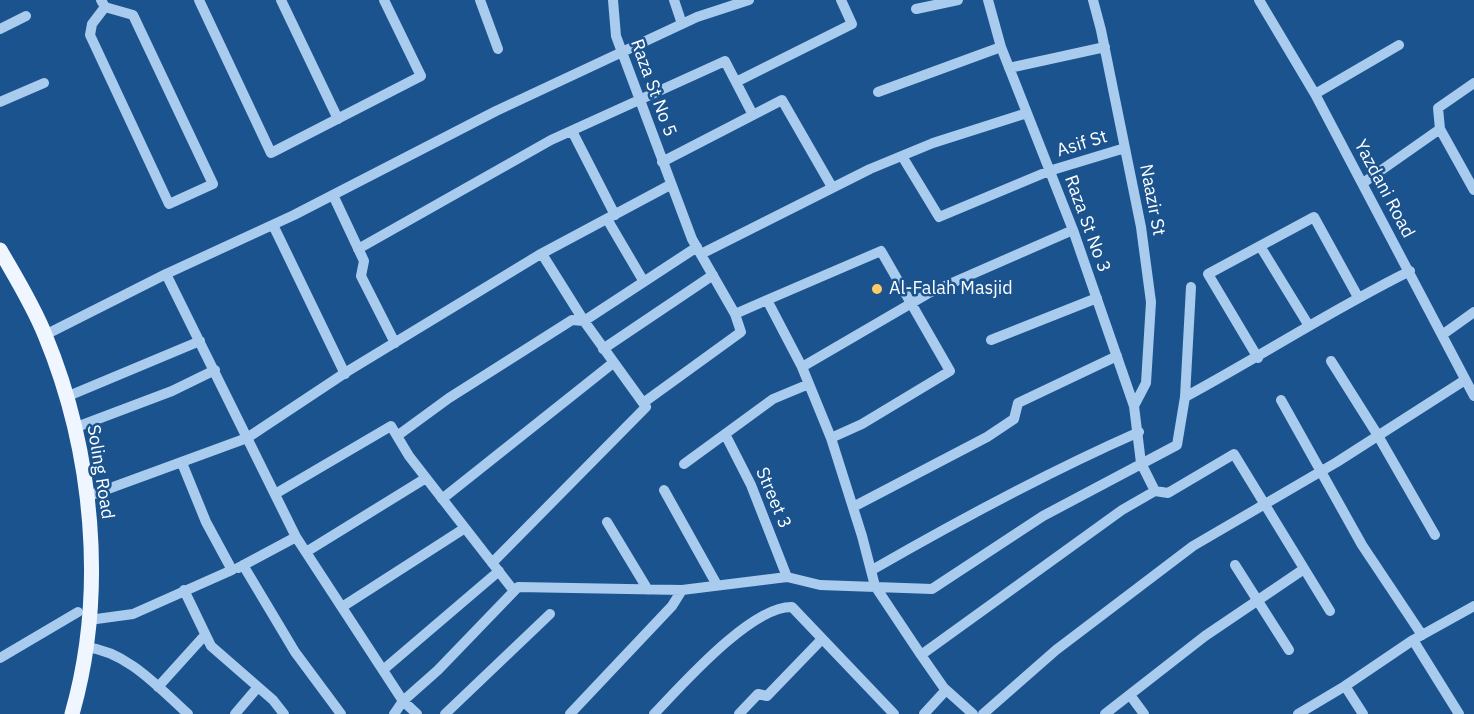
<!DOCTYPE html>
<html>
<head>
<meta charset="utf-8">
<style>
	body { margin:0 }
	canvas { display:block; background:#1b538e }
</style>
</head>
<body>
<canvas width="1474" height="714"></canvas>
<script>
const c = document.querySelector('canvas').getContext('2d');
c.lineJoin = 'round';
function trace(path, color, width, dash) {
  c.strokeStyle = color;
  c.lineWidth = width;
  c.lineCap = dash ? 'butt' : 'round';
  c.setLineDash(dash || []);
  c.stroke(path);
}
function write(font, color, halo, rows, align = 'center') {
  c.font = font + ' "IBM Plex Sans",sans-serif';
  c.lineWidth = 5;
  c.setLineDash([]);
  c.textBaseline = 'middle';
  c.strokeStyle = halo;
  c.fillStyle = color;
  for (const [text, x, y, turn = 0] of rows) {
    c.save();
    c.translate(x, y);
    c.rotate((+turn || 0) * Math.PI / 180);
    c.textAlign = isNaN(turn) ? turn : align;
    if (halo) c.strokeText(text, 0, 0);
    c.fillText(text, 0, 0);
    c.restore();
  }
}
trace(new Path2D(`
	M 101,0 L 105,7 L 133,15 L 213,184 L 169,204 L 90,35 L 92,24 L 105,7
	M 199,0 L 271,153 L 421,76 L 384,0
	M 281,0 L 338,119
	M 480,0 L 498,49
	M 613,0 L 616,36 L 692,239 L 735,314 L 767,300
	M 674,0 L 682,24
	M 988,0 L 1001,47 L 1073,230 L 1134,406 L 1141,463 L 1155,491
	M 1093,0 L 1101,30 L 1141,227 L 1151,302 L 1146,383 L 1134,406
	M 1259,0 L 1315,94 L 1474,396
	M 916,9 L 958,0
	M 0,29 L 26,16
	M 1009,68 L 1105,47
	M 736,82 L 852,24 L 841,0
	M 878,92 L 1001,47
	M 1315,94 L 1399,45
	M 0,102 L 44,83
	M 1440,129 L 1438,108 L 1474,83
	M 572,131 L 615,215
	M 902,156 L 939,217 L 1049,171 L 1125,148
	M 662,162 L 782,100 L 832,187
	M 1363,183 L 1440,129 L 1474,190
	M 333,195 L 364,261 L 361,276 L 395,343
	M 607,219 L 644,282
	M 273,225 L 345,374
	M 1073,230 L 929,293 L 802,367 L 831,438 L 862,536 L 875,586 L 921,655 L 1122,510 L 1155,491 L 1168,493 L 1234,454 L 1330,611
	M 1260,246 L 1309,326
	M 358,249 L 551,140 L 725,61 L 753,115
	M 542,254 L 584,321 L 697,247
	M 701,254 L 870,169 L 933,143 L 1027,113
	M 166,274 L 294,215 L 496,111 L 697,17 L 749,0
	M 45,335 L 166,274 L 296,537 L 403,701 L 417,714
	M 1442,335 L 1474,312
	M 991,340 L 1097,298
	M 603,349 L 713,275
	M 1258,358 L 1208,274 L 1314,217 L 1358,297
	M 1331,361 L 1377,434 L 1435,535
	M 802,367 L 767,300 L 881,251 L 950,371 L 862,424 L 831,438
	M 66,397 L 200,341
	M 1185,397 L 1191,287
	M 1281,400 L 1362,545 L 1422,635
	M 643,403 L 741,332 L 735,314
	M 74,428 L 172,391 L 215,370
	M 725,434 L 751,485 L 787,577
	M 397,436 L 449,398 L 572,320 L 584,321 L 646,407 L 492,563
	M 684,464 L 773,399 L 809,384
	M 664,490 L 717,585
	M 275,494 L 391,426 L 409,456 L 514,591
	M 86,497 L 247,438 L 348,371 L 539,255 L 670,185
	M 442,499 L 613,363
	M 853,507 L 987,437 L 1014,419 L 1018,403 L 1117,356
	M 607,522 L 648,590
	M 306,552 L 426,478
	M 243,565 L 295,652 L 341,714
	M 1235,565 L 1289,650
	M 238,568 L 296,537
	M 872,570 C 959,520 1048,472 1139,432
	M 184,590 L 211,646 L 273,700 L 284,714
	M 342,607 L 465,528
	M 89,620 L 133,614 L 232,570 L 206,522 L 182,463
	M 86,647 C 128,652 158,687 188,714
	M 921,655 L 944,688 L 973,714
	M 0,658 L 78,612
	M 383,670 L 499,571
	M 158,687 L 205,635
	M 1130,695 L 1144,714
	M 235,714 L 258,687
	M 394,714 L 403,701 L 438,670 L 518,587 L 682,590 L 787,577 L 820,585 L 932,589 L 1043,516 L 1177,445 L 1185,397 C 1261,356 1333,309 1410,271
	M 445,714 L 550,614
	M 570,714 L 672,606 L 682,590
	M 654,714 C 682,685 751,606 792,607 L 894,714
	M 739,714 L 758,694 L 767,696 L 822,639
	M 924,714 L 946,690
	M 983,714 L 1056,650 L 1193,546 L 1337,462 L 1465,380
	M 1105,714 L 1205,636 L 1304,569
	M 1298,714 L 1345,686
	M 1363,714 L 1345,686 L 1413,640
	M 1459,714 L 1413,640 L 1474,606`), '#a8cbee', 10);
trace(new Path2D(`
	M 0,250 C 16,278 33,305 45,335 C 93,451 107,592 72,714`), '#eff6ff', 15);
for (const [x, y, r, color] of [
	[877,289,6,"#ffcb65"]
]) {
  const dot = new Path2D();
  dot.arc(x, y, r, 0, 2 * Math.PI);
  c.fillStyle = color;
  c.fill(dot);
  trace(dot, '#1b538e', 2);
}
write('18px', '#fff', '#1b538e', [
	["Raza St No 5",653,88,70],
	["Asif St",1082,144,-17],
	["Yazdani Road",1384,189,62],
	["Naazir St",1152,200,79],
	["Raza St No 3",1087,224,70],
	["Soling Road",100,472,81],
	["Street 3",773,498,67]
]);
write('18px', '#fff', '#1b538e', [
	["Al-Falah Masjid",889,289]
], 'left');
</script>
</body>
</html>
